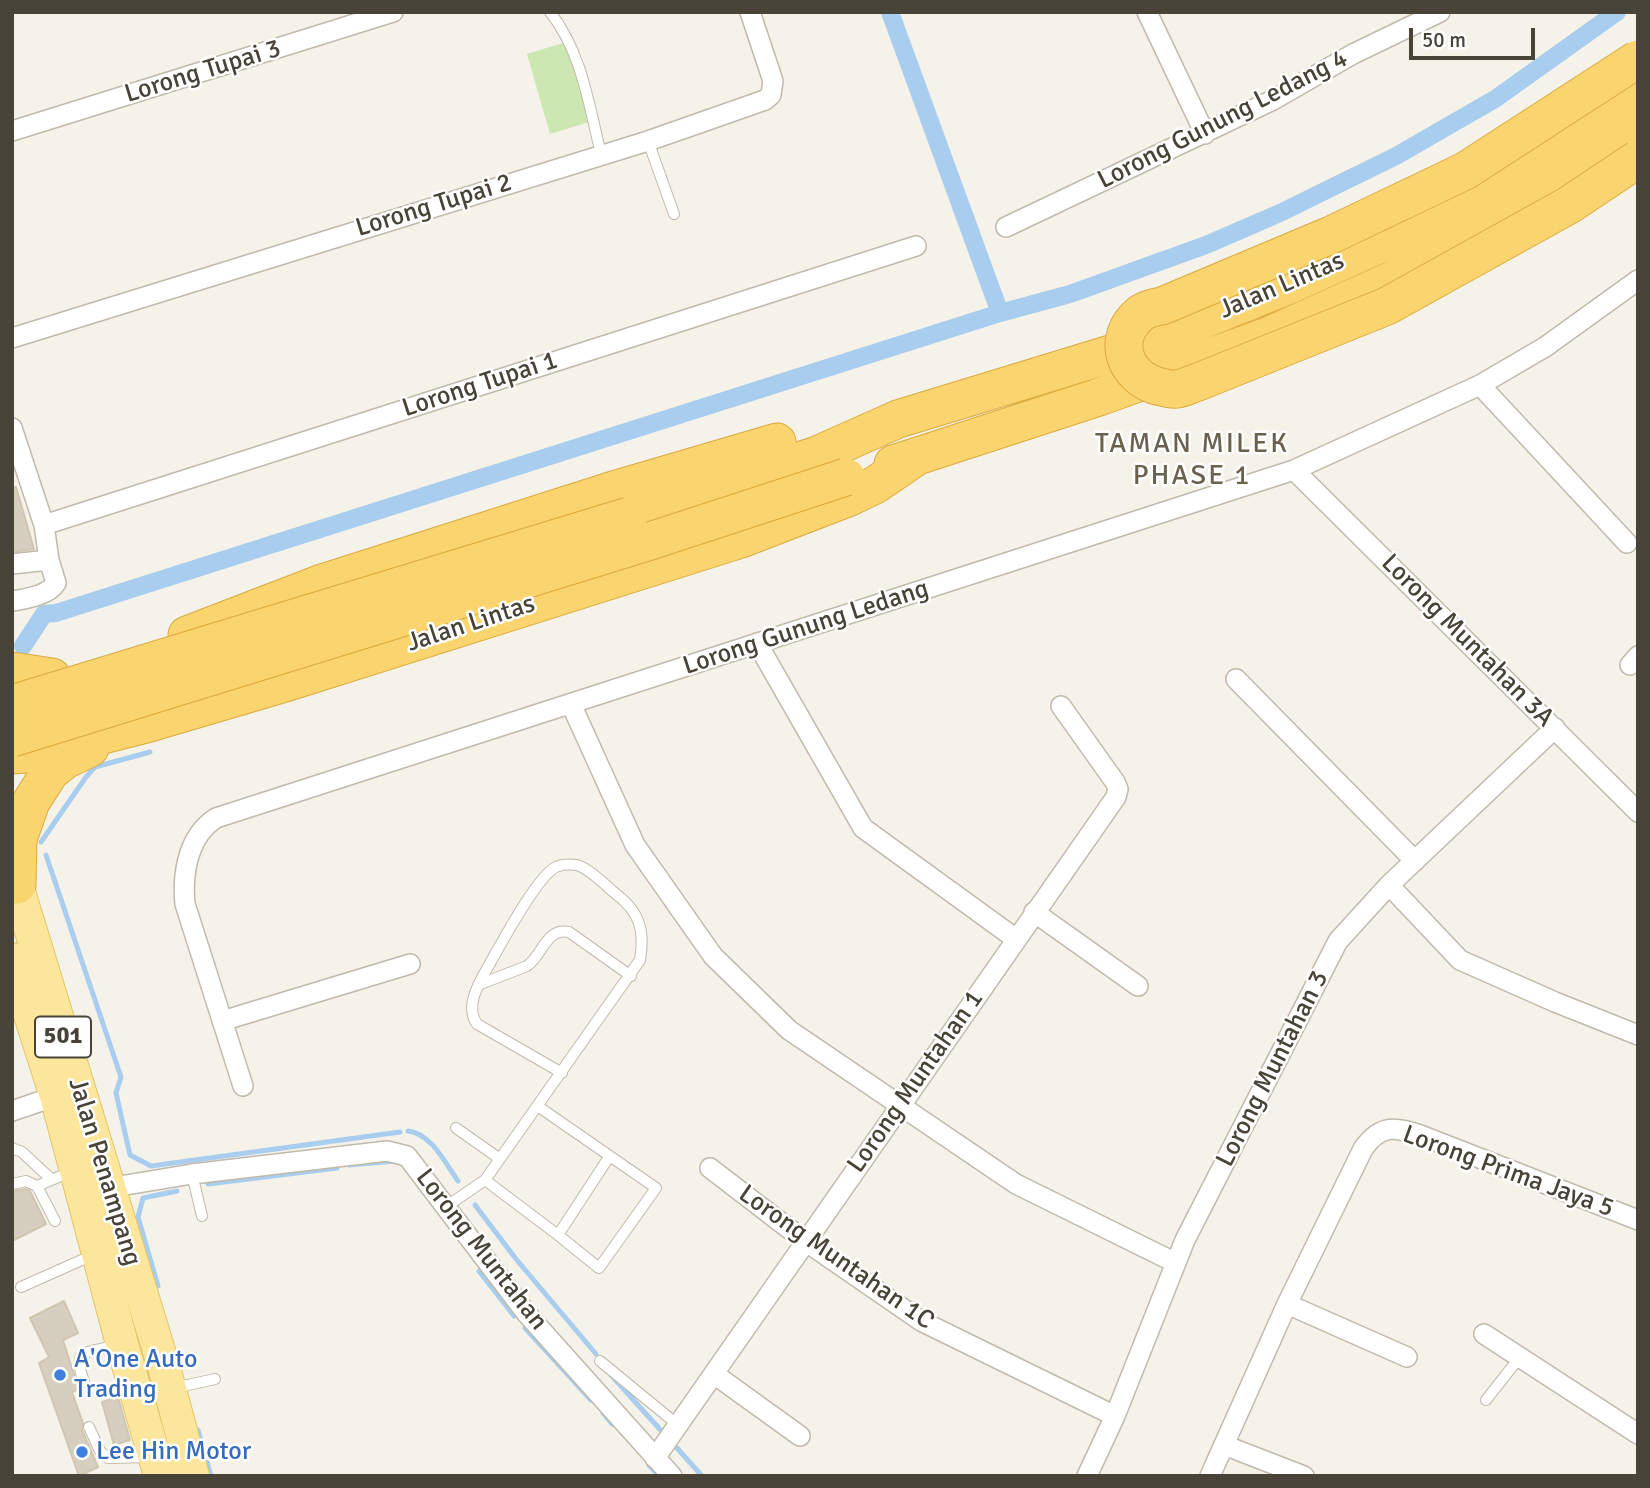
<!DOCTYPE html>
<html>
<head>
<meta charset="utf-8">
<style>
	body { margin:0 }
	#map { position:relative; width:1650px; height:1488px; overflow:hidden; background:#f4f2e9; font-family:Signika,sans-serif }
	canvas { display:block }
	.frame { position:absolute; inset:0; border:14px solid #484338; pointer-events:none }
	.scale { position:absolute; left:1409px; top:28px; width:126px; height:32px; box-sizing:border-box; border:4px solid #484338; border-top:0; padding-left:9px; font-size:21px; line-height:24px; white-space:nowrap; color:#484338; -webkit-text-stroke:5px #fff; paint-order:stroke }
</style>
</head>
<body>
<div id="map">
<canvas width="1650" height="1488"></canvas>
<div class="frame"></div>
<div class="scale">50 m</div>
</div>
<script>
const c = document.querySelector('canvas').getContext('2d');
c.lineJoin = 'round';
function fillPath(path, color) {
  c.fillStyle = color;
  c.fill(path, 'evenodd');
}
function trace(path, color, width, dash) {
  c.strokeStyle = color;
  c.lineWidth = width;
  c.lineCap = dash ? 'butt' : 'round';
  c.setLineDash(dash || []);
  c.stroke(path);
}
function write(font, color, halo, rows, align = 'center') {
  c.font = font + ' Signika,sans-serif';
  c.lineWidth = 5;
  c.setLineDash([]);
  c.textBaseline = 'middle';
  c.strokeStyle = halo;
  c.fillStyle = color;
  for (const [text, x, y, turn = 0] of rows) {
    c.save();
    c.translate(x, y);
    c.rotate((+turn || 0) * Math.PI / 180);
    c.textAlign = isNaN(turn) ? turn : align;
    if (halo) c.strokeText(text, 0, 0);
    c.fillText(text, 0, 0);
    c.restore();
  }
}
fillPath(new Path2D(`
	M 573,40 L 596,120 L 550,134 L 527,54 Z`), '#cde7b3');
trace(new Path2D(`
	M 95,767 L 150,752
	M 41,842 L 86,777 L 95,767 L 93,762
	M 46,855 L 121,1077 L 116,1093 L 130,1155 L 151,1166 L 400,1132
	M 408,1131 C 432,1134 445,1163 458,1181
	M 349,1165 L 395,1161
	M 208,1184 L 337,1168
	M 475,1205 L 516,1259 L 596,1354
	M 479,1271 L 514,1316
	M 158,1286 L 138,1217 L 143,1198 L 177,1191
	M 525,1328 L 591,1400
	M 611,1375 L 665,1435
	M 603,1413 L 612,1424
	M 198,1430 L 211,1476
	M 677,1448 L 702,1476
	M 649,1465 L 659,1476`), '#a8cdef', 5);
trace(new Path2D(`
	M 890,12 L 1000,313
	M 23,646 L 44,614 L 56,613 L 1000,313 L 1070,294 L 1206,245 L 1280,213 L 1396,156 L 1495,99 L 1617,12`), '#a8cdef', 18);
const building = new Path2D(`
	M 12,487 L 16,487 L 34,549 L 12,552 Z
	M 25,1189 L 30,1191 L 46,1224 L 12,1241 L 12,1191 Z
	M 64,1301 L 78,1333 L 63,1340 L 77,1384 L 81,1388 L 72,1392 L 83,1423 L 82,1430 L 98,1467 L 79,1476 L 39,1363 L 49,1357 L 30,1318 Z
	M 118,1397 L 130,1440 L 114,1445 L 102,1402 Z`);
fillPath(building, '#d6cebf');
trace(building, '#d0c6b2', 2);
const lane = new Path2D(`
	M 550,12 C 582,52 589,106 601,154
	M 648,141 L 674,214
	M 478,985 L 527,966 C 543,955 546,927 569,932 L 631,976
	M 539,1107 L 656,1188 L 599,1268 L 558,1235
	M 456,1128 L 500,1159
	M 12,1148 L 22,1152 L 51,1179
	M 192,1174 L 202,1216
	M 485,1180 L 558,1235 L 609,1157
	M 12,1184 L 26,1181 L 37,1186 L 73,1171
	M 37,1186 L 55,1221
	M 447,1206 L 485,1180 L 640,960 C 645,931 640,912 616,894 C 605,885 590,869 577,865 C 570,864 562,864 556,867 C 537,876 501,944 489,965 C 480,981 464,1006 477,1024 L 562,1073
	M 21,1287 L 93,1255
	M 600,1361 L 678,1425
	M 84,1382 C 81,1371 76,1363 83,1353 L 117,1345
	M 174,1388 L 215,1379
	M 1486,1400 L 1520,1357
	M 89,1427 L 100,1451 L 108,1458 L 151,1457`);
const street = new Path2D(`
	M 1147,12 L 1205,134
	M 12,131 L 393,12
	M 1006,227 L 1273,100 L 1353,54 L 1440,12
	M 12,338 L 648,141 L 765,100 L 771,95 L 773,81 L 750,12
	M 1480,385 L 1627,543
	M 12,428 L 44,525 L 49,560 L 56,583 C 49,595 26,599 12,601
	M 1294,470 L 1638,812
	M 44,525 L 916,246
	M 12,564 L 49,560
	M 757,643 L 863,828 L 1016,939
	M 1630,665 L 1638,656
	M 1236,679 L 1415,861
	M 571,704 L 635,845 L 713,956 L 789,1030 L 1016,1184 L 1176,1263
	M 1389,885 L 1460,960 L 1555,1002 L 1638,1035
	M 1034,912 L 1138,986
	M 222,1021 L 410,964
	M 243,1086 L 185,904 C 182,873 188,836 216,818 L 1294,470 L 1480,385 L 1545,347 L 1638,280
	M 12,1111 L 56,1096
	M 710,1168 L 805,1241 L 921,1321 L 1115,1416
	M 108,1188 L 192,1174 L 387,1151 L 407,1156 L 527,1314 L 672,1476
	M 1287,1304 L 1407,1357
	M 1484,1334 L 1638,1434
	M 714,1374 L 800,1436
	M 1224,1445 L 1304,1476
	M 655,1458 L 1116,797 L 1118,789 L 1115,782 L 1061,706
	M 1087,1476 L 1115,1416 L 1185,1240 L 1338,941 L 1389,885 L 1555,728
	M 1210,1476 L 1287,1304 L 1363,1149 C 1381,1123 1396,1127 1423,1136 L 1638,1220`);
const primary = new Path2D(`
	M 12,869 L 164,1367 L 193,1476
	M 12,959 L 56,1096 L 122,1344 L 160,1476`);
const highway = new Path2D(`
	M 893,464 L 1099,397 L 1265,337 L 1394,279 L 1551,191 L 1638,134
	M 629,516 L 817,455 L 898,419 L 1140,345 L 1292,284 L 1474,202 L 1609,116 L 1638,92
	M 187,635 L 322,583 L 610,491 L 777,442
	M 12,671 L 52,677
	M 12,755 L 27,754 L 146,724 L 285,683 L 741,539 L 850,497 L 875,485 L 916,457
	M 17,885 L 18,839 L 31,802 L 50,772 L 65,760 L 90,748`);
trace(lane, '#c0baac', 12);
trace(street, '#c0baac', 22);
trace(primary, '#e1c56a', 34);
trace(highway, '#daaa3e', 39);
trace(lane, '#fff', 10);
trace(street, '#fff', 19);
trace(primary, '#fce69b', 32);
trace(highway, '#fad46e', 37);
const highwayBridge = new Path2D(`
	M 1638,59 L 1465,171 L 1331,235 L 1162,306 C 1155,307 1147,309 1141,313 C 1110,338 1124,379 1161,387 C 1166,388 1172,390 1177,389 C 1184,388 1191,384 1198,382 L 1387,306 L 1569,205 L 1638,159
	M 12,704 L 629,516
	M 12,738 L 647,542 L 846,477`);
trace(highwayBridge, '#daaa3e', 39, []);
trace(highwayBridge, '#fad46e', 37);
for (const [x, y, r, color] of [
	[60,1375,7,"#3f7fe0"],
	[82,1452,7,"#3f7fe0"]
]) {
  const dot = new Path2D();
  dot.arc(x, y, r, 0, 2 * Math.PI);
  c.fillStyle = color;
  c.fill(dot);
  trace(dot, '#fff', 2.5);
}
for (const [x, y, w] of [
	[63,1037,56]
]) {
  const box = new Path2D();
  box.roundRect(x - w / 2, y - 20.5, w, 41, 5);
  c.fillStyle = '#fff';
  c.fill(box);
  trace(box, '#484338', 2);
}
write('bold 24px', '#484338', null, [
	["501",63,1037]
]);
write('26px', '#484338', '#fff', [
	["Lorong Tupai 3",203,72,-17],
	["Lorong Gunung Ledang 4",1223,120,-27],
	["Lorong Tupai 2",434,206,-17],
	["Jalan Lintas",1282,286,-23],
	["Lorong Tupai 1",480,385,-18],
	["Jalan Lintas",471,624,-18],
	["Lorong Gunung Ledang",806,628,-18],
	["Lorong Muntahan 3A",1467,641,45],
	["Lorong Muntahan 3",1273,1069,-63],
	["Lorong Muntahan 1",916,1082,-55],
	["Jalan Penampang",104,1172,73],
	["Lorong Prima Jaya 5",1508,1172,20],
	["Lorong Muntahan",481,1250,52],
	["Lorong Muntahan 1C",836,1258,35]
]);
write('26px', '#366cbe', '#fff', [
	["A'One Auto",74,1360],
	["Trading",74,1390],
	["Lee Hin Motor",96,1452]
], 'left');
c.letterSpacing = '2px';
write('28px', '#6a614f', '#fff', [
	["TAMAN MILEK",1192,445],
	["PHASE 1",1192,477]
]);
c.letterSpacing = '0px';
</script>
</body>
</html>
